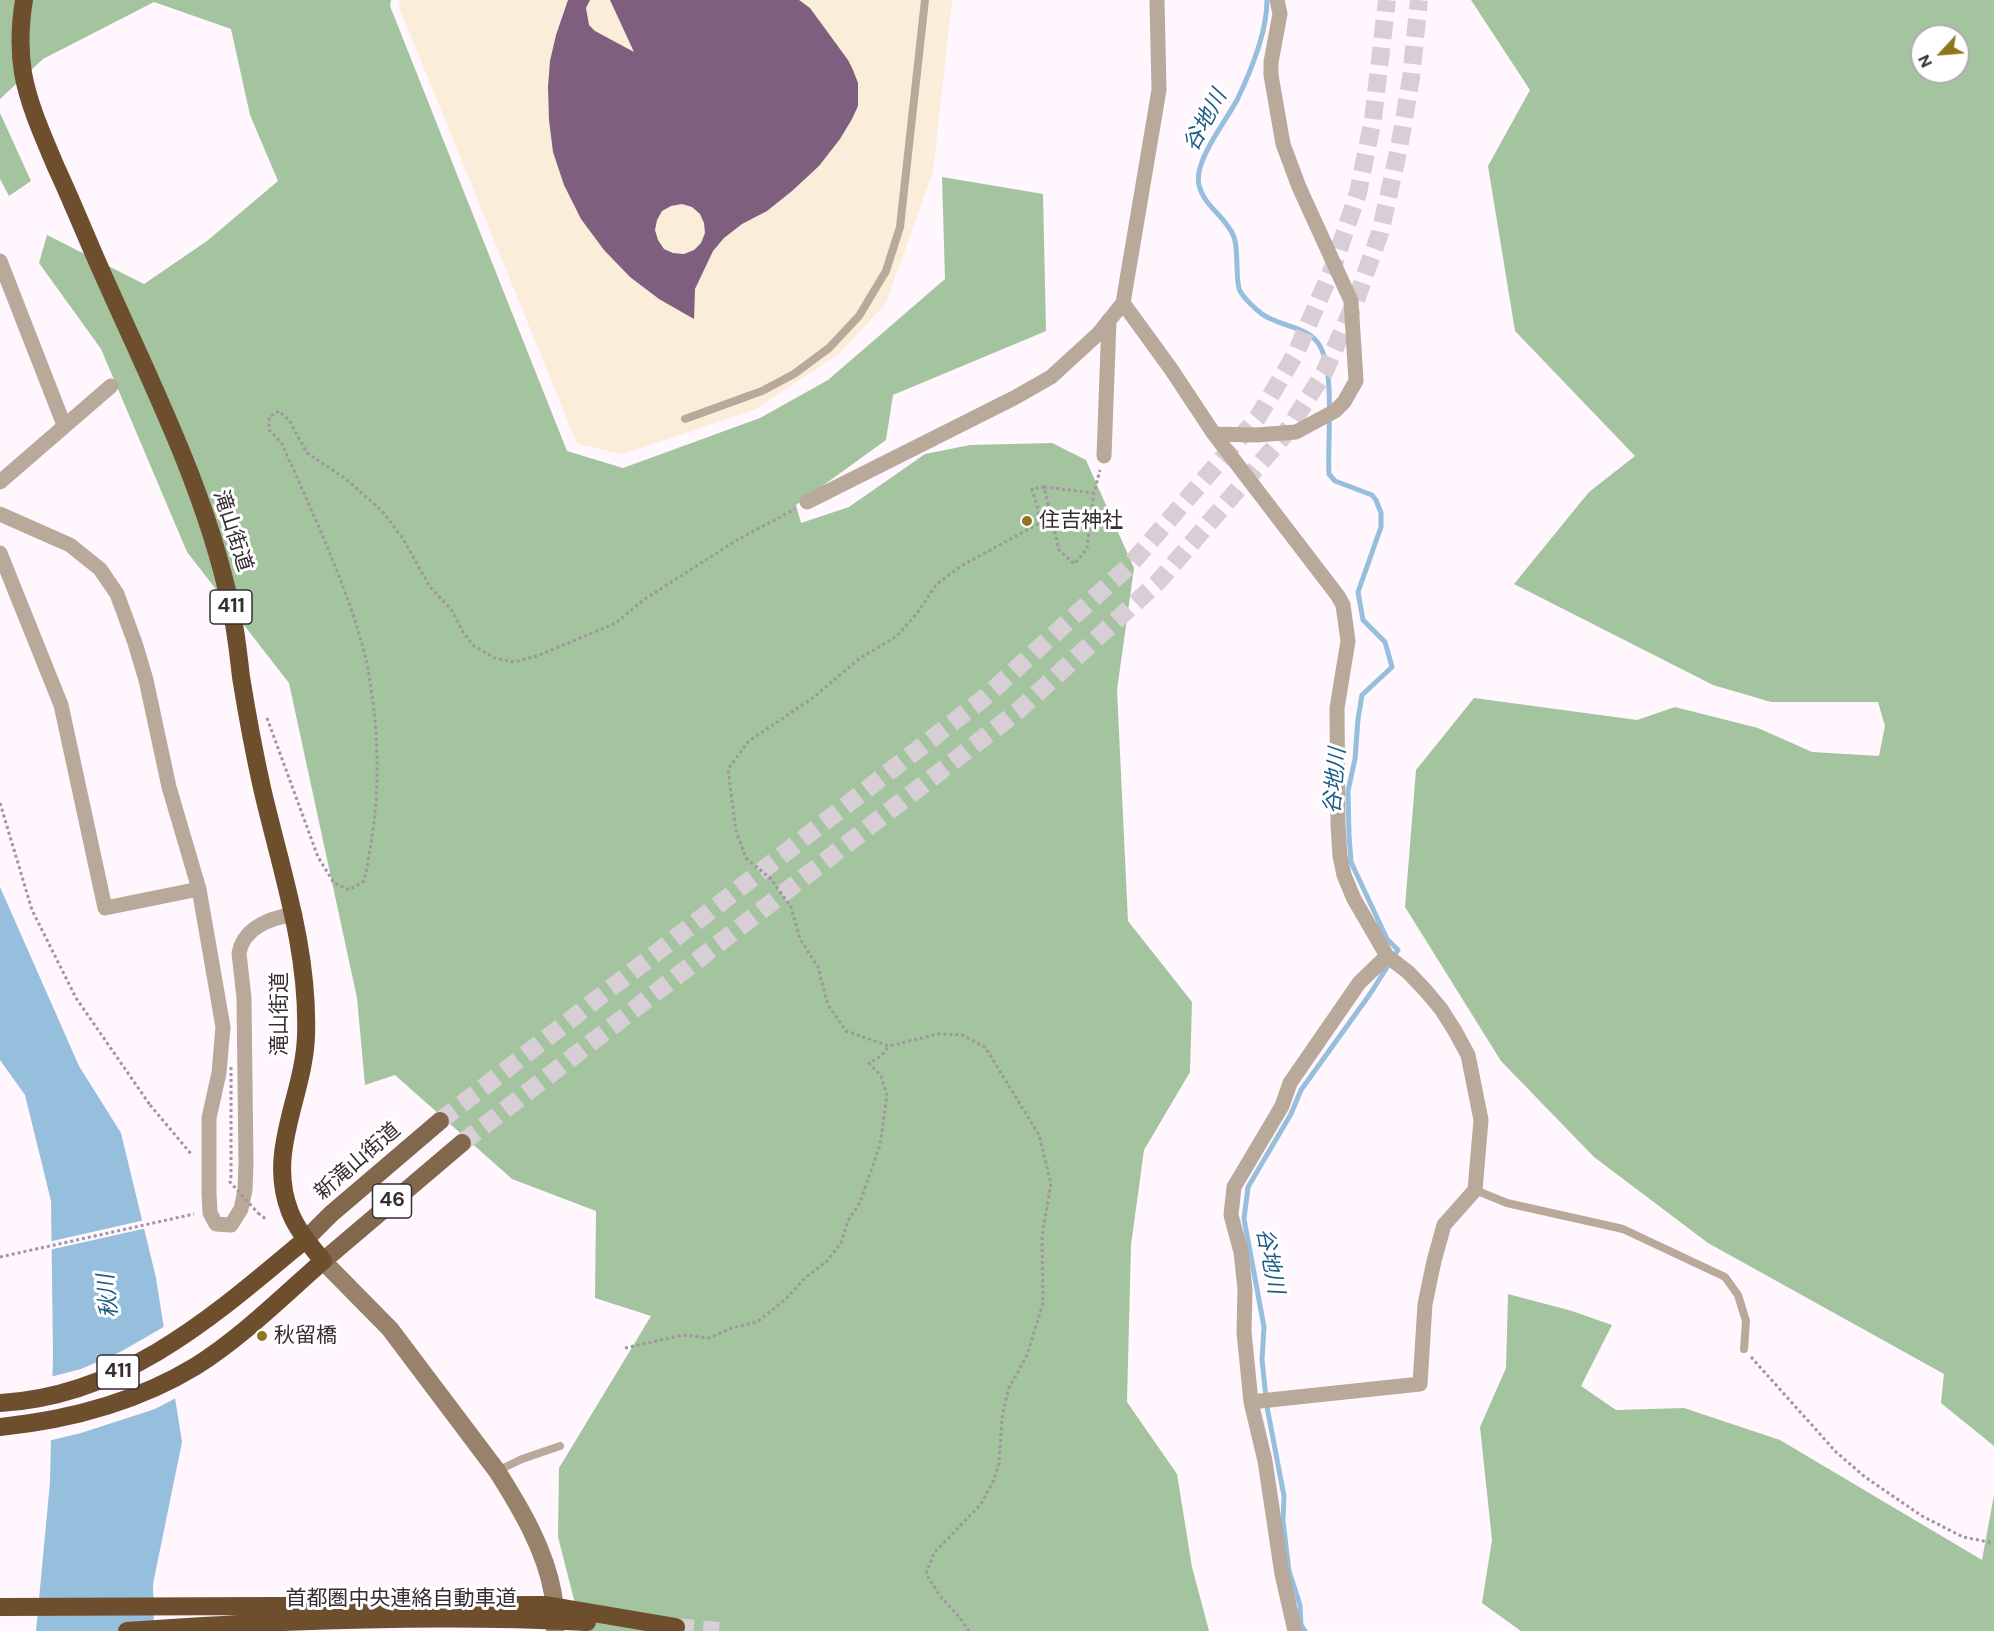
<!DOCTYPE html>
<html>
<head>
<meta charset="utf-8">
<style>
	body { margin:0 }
	#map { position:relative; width:1994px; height:1631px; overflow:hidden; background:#fff6fe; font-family:"DM Sans",sans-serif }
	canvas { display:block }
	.north { position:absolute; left:1910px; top:24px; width:60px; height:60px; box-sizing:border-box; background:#fff; border:2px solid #aeabae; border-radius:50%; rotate:244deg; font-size:16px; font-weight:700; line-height:24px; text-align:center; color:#352c34 }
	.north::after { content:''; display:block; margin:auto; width:21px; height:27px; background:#8f761b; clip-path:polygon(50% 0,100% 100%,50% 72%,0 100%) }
</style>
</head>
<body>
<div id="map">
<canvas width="1994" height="1631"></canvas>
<div class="north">N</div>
</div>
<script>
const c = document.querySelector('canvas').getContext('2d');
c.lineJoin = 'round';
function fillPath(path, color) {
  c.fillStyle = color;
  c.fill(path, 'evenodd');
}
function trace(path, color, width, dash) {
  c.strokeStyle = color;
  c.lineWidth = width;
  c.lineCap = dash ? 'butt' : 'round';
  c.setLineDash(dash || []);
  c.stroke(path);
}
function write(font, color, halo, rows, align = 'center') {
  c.font = font + ' "DM Sans","Noto Sans JP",sans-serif';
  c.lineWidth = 6;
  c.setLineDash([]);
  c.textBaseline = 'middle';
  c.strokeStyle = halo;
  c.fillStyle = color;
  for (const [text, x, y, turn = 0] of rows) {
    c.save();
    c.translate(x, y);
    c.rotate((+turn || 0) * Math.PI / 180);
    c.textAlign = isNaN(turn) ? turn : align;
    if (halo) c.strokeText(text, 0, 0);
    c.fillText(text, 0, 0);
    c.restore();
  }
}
fillPath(new Path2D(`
	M 400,0 L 952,0 L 933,172 L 886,303 L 839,354 L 754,410 L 623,454 L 577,444 L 399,7 Z`), '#faedd9');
fillPath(new Path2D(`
	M 0,0 L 391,0 L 390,6 L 567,451 L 623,468 L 760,418 L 828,380 L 945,279 L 942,177 L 1043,194 L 1046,331 L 893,395 L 886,440 L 796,505 L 801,523 L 849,507 L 925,454 L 970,445 L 1052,443 L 1086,460 L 1134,568 L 1117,690 L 1128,921 L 1192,1002 L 1190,1072 L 1144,1150 L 1131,1245 L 1127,1402 L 1177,1474 L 1192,1567 L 1209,1631 L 582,1631 L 558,1537 L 559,1468 L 651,1316 L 595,1298 L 596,1211 L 512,1179 L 395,1075 L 365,1085 L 357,998 L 289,683 L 187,552 L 101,349 L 39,263 L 47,235 L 144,284 L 207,241 L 278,181 L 250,115 L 231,29 L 154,2 L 43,59 L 0,99 Z
	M 1471,0 L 1994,0 L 1994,1446 L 1941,1403 L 1944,1374 L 1708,1243 L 1594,1157 L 1501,1061 L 1405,907 L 1416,770 L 1474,698 L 1637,720 L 1675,707 L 1758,728 L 1812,752 L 1879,756 L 1885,726 L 1878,702 L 1771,702 L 1713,685 L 1514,584 L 1589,492 L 1635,456 L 1515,331 L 1488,166 L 1530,90 ZM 1922,36 L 1958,36 L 1958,72 L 1922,72 Z
	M 0,113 L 31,181 L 9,196 L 0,179 Z
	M 1508,1294 L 1572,1311 L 1612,1325 L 1581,1386 L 1616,1410 L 1684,1408 L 1780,1440 L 1982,1560 L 1994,1495 L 1994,1631 L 1521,1631 L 1482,1603 L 1492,1540 L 1480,1427 L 1506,1368 Z`), '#a4c49f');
fillPath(new Path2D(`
	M 0,887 L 79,1066 L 121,1133 L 156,1278 L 182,1442 L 153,1584 L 154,1631 L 36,1631 L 50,1482 L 53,1354 L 51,1201 L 25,1095 L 0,1060 Z`), '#96bfde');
fillPath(new Path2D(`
	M 145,1220 L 147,1228 L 49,1250 L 48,1242 Z
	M 167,1325 L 178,1397 L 155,1409 L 81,1433 L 48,1441 L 50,1377 L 81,1369 L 122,1351 Z`), '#fff6fe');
trace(new Path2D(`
	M 1267,0 C 1267,33 1251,71 1237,100 C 1226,121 1193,162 1199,185 C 1204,207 1226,216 1234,237 C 1239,251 1235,282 1240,291 C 1244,298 1255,309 1262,314 C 1278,326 1306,326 1318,343 C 1336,367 1327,442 1329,474 L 1335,481 L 1372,495 L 1376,500 L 1381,513 L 1381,527 L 1358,592 L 1363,620 L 1385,642 L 1392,667 L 1362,695 L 1358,719 L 1355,759 L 1348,791 L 1349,835 L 1351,862 L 1387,939 L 1398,950 L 1370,994 L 1301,1090 L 1291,1114 L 1248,1187 L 1244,1219 L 1264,1327 L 1262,1360 L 1267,1407 L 1284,1496 L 1283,1521 L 1289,1571 L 1300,1605 L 1301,1625 L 1305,1631`), '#96bfde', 5);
fillPath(new Path2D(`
	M 568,0 L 590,0 L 586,8 L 589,25 L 595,31 L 634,52 L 610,0 L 799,0 L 810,8 L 848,60 L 853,70 L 858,83 L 858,106 L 852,119 L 840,139 L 819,166 L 792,191 L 767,211 L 742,224 L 724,238 L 713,251 L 695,289 L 694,319 L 659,299 L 630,277 L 604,250 L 581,219 L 564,185 L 553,152 L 549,120 L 548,87 L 550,61 L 556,35 ZM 682,204 L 692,207 L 700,214 L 704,223 L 705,233 L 701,243 L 694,250 L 684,254 L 673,253 L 664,249 L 658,240 L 655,230 L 657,220 L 662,211 L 671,206 Z`), '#7f5f7f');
trace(new Path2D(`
	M 440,1121 L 984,698 L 1129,566 L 1258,417 L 1296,353 L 1333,267 L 1358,193 L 1373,119 L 1387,0
	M 462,1143 L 1018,711 L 1159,581 L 1283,437 L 1324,373 L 1356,300 L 1380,233 L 1399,148 L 1411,78 L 1419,0`), '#d7ced6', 18, [18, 9]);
trace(new Path2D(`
	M 676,1627 L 719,1631`), '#d7ced6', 18, [18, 9]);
trace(new Path2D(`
	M 1044,487 L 1094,493
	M 267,718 L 318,857 L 334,883 L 349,890 L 364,881 C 378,817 381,760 372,695 C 370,683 369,671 366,659 C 349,592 319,527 291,464 L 281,442 L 269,430 L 269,417 L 279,411 L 289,420 L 307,453 L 346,479 L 382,511 L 403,539 L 430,587 L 451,609 L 463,632 L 474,646 L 495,658 L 514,662 L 537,656 L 616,623 L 642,601 L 737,540 L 795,509
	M 0,803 L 32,910 L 76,998 L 150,1105
	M 150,1105 L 192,1155
	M 258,1213 L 267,1220
	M 0,1257 L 194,1214
	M 625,1348 L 683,1335 L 709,1338 L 732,1328 L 757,1322 L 786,1299 L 805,1278 L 827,1261 L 841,1243 L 848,1221 L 860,1202 L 880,1145 L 887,1095 L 881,1076 L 869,1063 L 881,1056 L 889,1046
	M 1751,1357 L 1836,1452 L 1865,1477 L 1922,1516 L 1963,1537 L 1994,1543
	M 969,1631 L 960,1618 L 940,1596 L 926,1574 L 934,1553 L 981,1504 L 993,1482 L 999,1463 L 1002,1418 L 1008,1390 L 1027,1355 L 1043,1303 L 1042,1237 L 1051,1183 L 1039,1135 L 985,1047 L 962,1035 L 938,1034 L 889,1046 L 846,1031 L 828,1005 L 818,967 L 800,939 L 791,907 L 771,879 L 746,858 L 736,831 L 728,769 L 749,741 L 814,697 L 859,659 L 897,636 L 918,612 L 936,585 L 961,566 L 1038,524 L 1038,509 L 1032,489 L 1044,487 L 1059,550 L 1074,564 L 1087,549 L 1094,493 L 1100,470`), '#9f969e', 3, [3, 3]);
trace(new Path2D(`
	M 685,419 L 762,391 L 794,374 L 829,348 L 859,316 L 886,271 L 900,227 L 925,0
	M 1475,1190 L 1507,1203 L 1623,1229 L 1725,1277 L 1738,1295 L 1746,1321 L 1744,1349
	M 497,1471 L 522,1459 L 560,1446`), '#b8a99a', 8);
trace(new Path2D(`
	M 0,261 L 64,425
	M 1123,303 L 1171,369 L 1214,434 L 1338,596 L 1343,605 L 1348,641 L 1337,708 L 1338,825 L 1340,856 L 1344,875 L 1354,899 L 1387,956 L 1408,972 L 1426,991 L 1441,1009 L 1455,1031 L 1468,1055 L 1481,1120 L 1475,1190 L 1444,1225 L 1434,1261 L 1425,1304 L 1420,1384 L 1251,1402
	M 1214,434 L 1256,435 L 1296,432 L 1335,411 L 1344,402 L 1356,381 L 1351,301 L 1299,187 L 1283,144 L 1271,75 L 1271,62 L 1280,14 L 1277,0
	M 1104,456 L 1109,320
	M 0,482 L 111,386
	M 807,502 L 1014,398 L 1051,377 L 1099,333 L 1123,303 L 1159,90 L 1157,0
	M 0,514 L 70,545 L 100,569 L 117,594 L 135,643 L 146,680 L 169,787 L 199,889 L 223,1027 L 219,1073 L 209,1118 L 209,1193 L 210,1213 L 216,1224 L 231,1225 L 241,1209 L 245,1190 L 246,1163 L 244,998 L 239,953 C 244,927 270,918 295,914
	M 0,553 L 61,705 L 105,908 L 199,889
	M 1295,1631 L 1282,1574 L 1265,1461 L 1251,1402 L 1244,1332 L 1245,1289 L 1241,1252 L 1231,1215 L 1234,1187 L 1282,1106 L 1290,1083 L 1359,983 L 1387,956`), '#b8a99a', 15);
trace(new Path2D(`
	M 323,1261 L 390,1329 L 497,1471 C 521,1509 545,1549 553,1594 C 555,1606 554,1619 555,1631`), '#98826c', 18);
trace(new Path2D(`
	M 306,1239 L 331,1214 L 440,1121
	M 323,1261 L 462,1143`), '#81674b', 18);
trace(new Path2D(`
	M 0,1403 C 125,1396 215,1315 306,1239
	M 0,1427 C 68,1420 137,1402 196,1366 C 242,1337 282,1297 323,1261 C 311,1246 297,1230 290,1212 C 266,1152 304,1096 306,1036 C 309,950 281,870 262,788 C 254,752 247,714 241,677 C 239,659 237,642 234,624 C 211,495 145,372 93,252 C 81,224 69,195 56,167 C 43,136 29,106 23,73 C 19,48 20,24 24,0`), '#6d4f2e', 18);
trace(new Path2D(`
	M 231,1067 L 231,1176 L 230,1182 L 258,1213`), '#9f969e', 3, [3, 3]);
trace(new Path2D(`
	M 0,1607 L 546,1605 L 676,1627
	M 127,1631 C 280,1620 434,1614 587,1622`), '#6d4f2e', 18);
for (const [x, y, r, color] of [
	[1027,521,6,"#8f761b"],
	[262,1336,6,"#8f761b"]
]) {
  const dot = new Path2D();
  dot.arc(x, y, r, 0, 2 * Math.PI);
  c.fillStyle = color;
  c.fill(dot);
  trace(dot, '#fff', 2);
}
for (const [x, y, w] of [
	[231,607,42],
	[392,1201,39],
	[118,1372,42]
]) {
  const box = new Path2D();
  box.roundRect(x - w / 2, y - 17, w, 34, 4.5);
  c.fillStyle = '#fff';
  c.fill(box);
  trace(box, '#352c34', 1.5);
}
write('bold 20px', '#352c34', null, [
	["411",231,607],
	["46",392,1201],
	["411",118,1372]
]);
write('21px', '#352c34', '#fff', [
	["住吉神社",1039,521],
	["秋留橋",274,1336]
], 'left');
write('21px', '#352c34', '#fff', [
	["滝山街道",232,531,72],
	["滝山街道",280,1014,-90],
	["新滝山街道",358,1162,-41],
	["首都圏中央連絡自動車道",401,1599]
]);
write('italic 22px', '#1b5c85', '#fff', [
	["谷地川",1206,121,-62],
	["谷地川",1336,781,-85],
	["谷地川",1269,1261,79],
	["秋川",109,1296,-96]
]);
</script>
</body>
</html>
